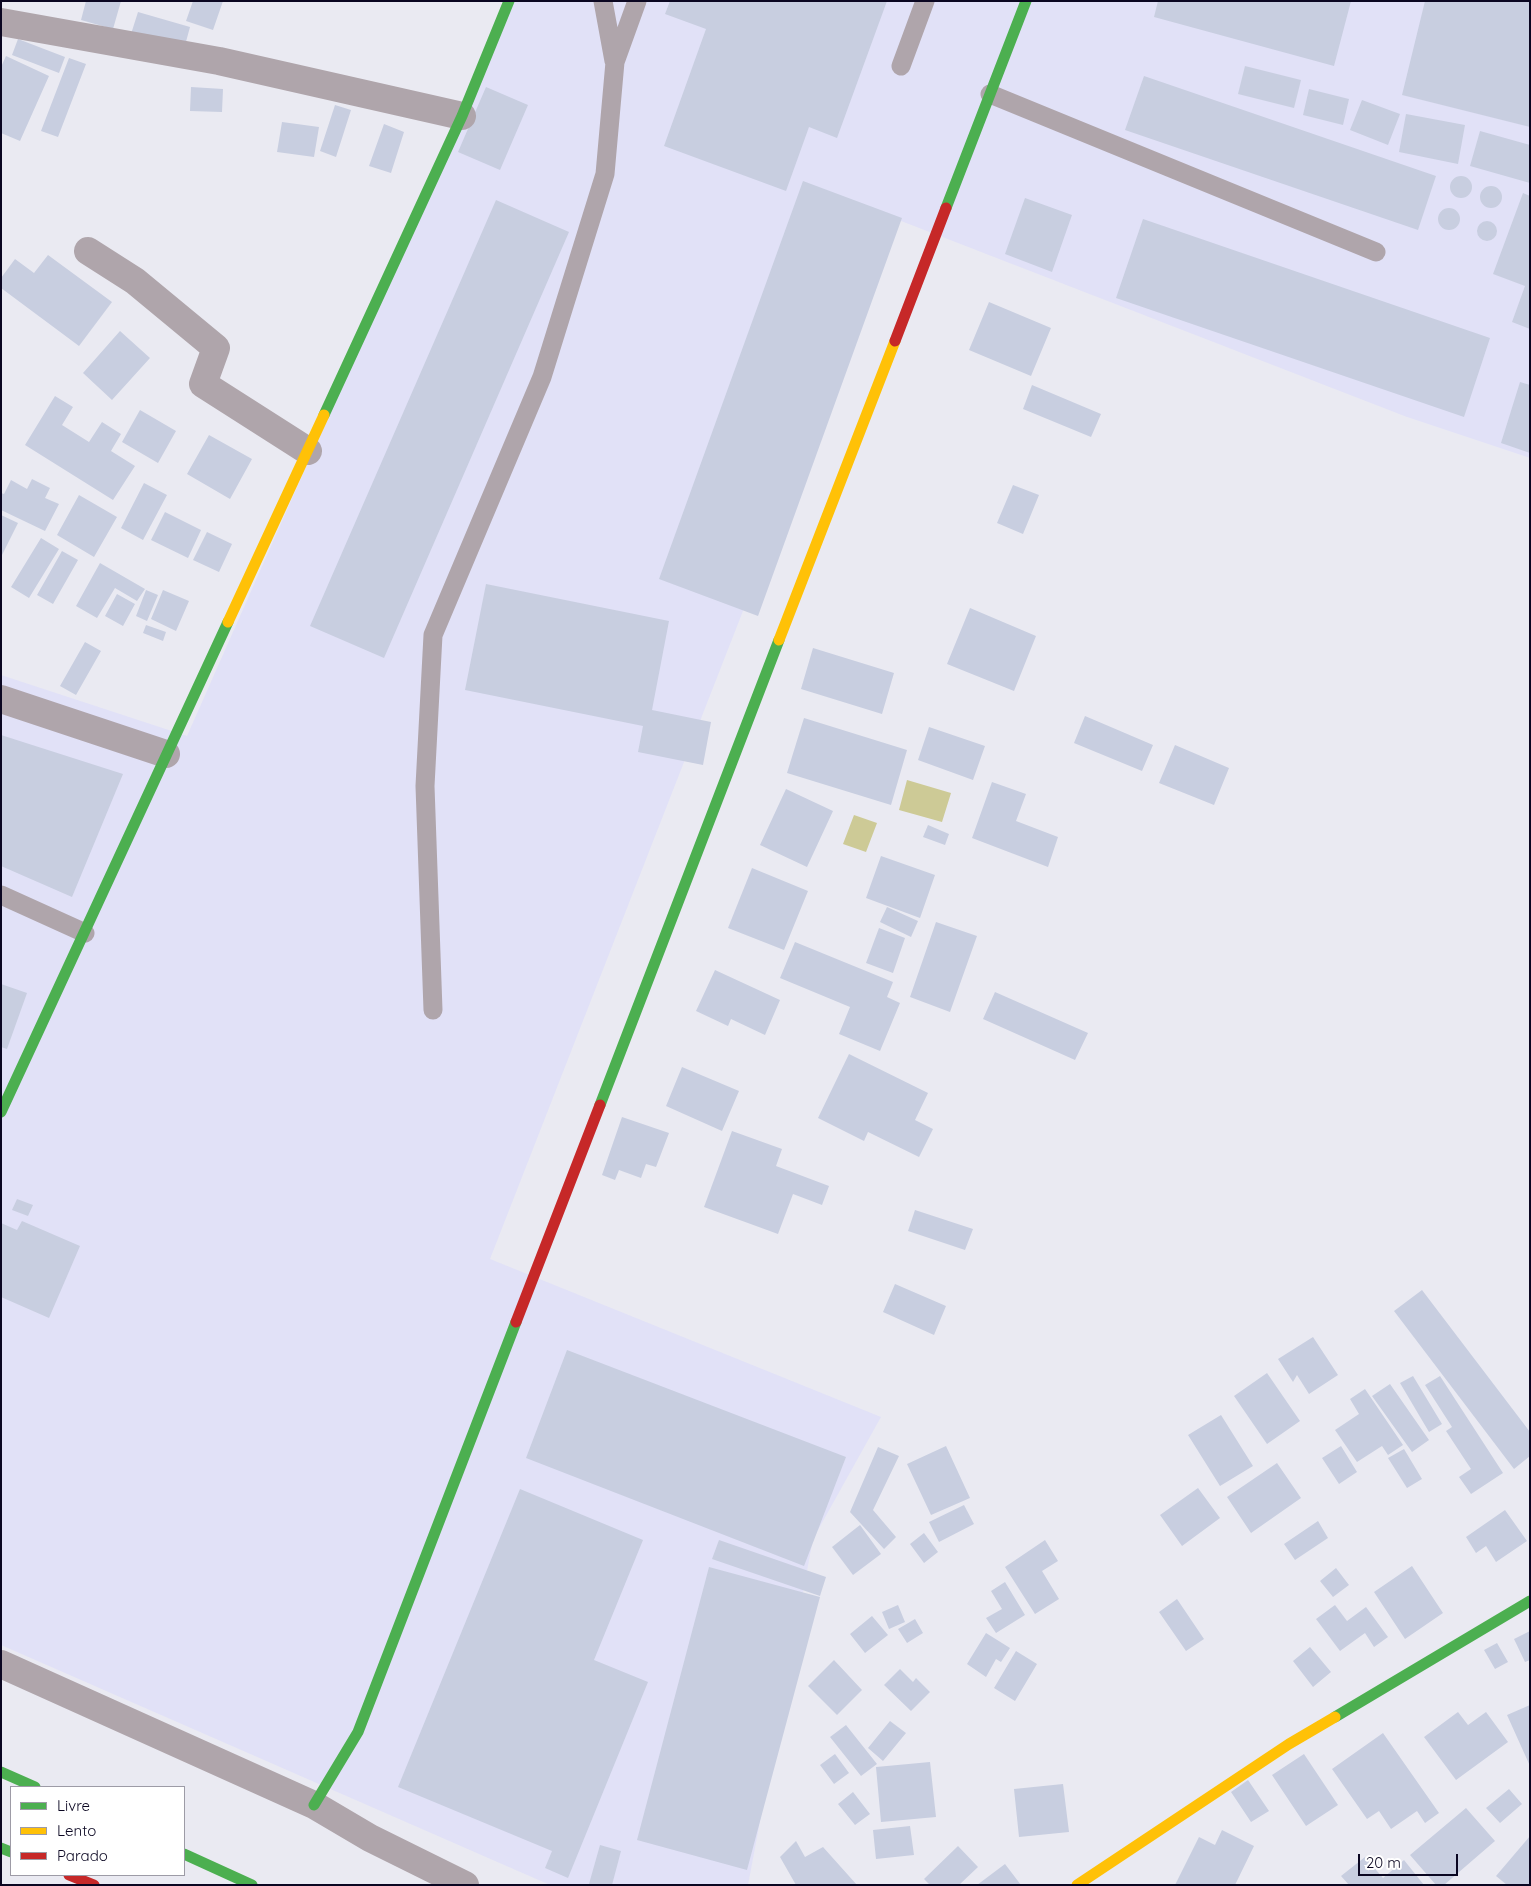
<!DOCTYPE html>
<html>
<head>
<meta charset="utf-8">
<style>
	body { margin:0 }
	#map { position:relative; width:1531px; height:1886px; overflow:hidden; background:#eaeaf2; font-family:Quicksand,sans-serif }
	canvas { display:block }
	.frame { position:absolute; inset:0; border:2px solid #0a0621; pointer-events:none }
	.legend { position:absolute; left:10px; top:1786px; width:175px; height:90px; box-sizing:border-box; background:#fff; border:1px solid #9d9ba6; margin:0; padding:6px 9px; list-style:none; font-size:15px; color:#0a0621 }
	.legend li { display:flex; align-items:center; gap:10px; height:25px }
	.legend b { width:25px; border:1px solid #9d9ba6 }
	.scale { position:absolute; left:1358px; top:1854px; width:100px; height:22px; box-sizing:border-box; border:2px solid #0a0621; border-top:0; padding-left:6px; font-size:15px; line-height:18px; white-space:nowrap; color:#0a0621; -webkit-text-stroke:4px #fff; paint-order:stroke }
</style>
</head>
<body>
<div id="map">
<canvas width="1531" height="1886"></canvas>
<div class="frame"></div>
<ul class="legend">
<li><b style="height:6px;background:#4caf50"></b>Livre</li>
<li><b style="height:6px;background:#ffc107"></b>Lento</li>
<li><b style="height:6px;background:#c62828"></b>Parado</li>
</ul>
<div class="scale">20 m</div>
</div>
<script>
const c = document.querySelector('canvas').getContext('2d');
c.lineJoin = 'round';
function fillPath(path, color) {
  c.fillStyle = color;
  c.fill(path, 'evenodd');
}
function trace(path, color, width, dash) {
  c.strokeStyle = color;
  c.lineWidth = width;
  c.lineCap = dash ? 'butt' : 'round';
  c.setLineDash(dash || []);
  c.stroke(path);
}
fillPath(new Path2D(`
	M 512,1 L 1530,1 L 1530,458 L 1407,417 L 896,219 L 490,1259 L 881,1417 L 813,1539 L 748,1885 L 550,1885 L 1,1645 L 1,675 L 187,736 Z`), '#e1e1f7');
fillPath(new Path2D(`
	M 907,780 L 951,793 L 942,822 L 899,810 Z
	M 854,815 L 877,823 L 866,852 L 843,844 Z`), '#cdca96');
fillPath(new Path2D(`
	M 86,1 L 121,1 L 113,29 L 81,20 Z
	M 193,1 L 223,1 L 213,30 L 186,21 Z
	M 670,1 L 887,1 L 837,138 L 809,127 L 786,191 L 664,146 L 706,29 L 665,14 Z
	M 1158,1 L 1351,1 L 1334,66 L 1154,17 Z
	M 1425,1 L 1530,1 L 1530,127 L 1402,95 Z
	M 138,12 L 190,27 L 184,49 L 131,34 Z
	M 18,39 L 65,57 L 59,73 L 12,55 Z
	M 6,56 L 49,76 L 20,141 L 1,133 L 1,67 Z
	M 69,58 L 86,64 L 58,137 L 41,131 Z
	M 1245,66 L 1301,80 L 1294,108 L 1238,94 Z
	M 1144,76 L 1436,176 L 1418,230 L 1125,130 Z
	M 191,87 L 223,89 L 222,112 L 190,111 Z
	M 486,87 L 528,105 L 500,170 L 458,152 Z
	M 1309,89 L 1349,99 L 1343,125 L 1303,115 Z
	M 1362,100 L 1400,114 L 1388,145 L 1350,130 Z
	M 335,105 L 351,110 L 336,157 L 320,151 Z
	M 1406,114 L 1465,125 L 1458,164 L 1399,152 Z
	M 282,122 L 319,127 L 314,157 L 277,152 Z
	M 384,124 L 404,132 L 391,173 L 369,166 Z
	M 1480,131 L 1530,145 L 1530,183 L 1470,166 Z
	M1450 187a11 11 0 1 1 22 0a11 11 0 1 1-22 0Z
	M 803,181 L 902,218 L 758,616 L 659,579 Z
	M1480 197a11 11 0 1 1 22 0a11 11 0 1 1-22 0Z
	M 1523,193 L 1530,196 L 1530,329 L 1512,322 L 1525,286 L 1493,274 Z
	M 1025,198 L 1072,215 L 1052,272 L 1005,254 Z
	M 496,200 L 569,232 L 384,658 L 310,626 Z
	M1438 219a11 11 0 1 1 22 0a11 11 0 1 1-22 0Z
	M 1143,219 L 1490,338 L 1464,417 L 1116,298 Z
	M1477 231a10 10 0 1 1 20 0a10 10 0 1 1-20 0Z
	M 48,255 L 112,302 L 79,346 L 1,288 L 1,278 L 15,259 L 34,273 Z
	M 989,302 L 1051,328 L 1031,376 L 969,350 Z
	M 120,331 L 150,358 L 112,400 L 83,373 Z
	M 1520,382 L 1530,385 L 1530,453 L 1501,443 Z
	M 1032,385 L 1101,414 L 1091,437 L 1023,409 Z
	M 55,396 L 73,407 L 62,425 L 89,442 L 102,422 L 121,434 L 111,451 L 135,466 L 113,500 L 25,445 Z
	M 140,410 L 176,431 L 158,463 L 122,442 Z
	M 209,435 L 252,459 L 230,499 L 187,474 Z
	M 32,479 L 50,488 L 45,498 L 59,504 L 45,531 L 1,510 L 1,493 L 4,494 L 11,480 L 27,489 Z
	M 144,483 L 167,495 L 143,540 L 121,528 Z
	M 1013,485 L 1039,495 L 1023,534 L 997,523 Z
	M 79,495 L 117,517 L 94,557 L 57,535 Z
	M 165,512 L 201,530 L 188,558 L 151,540 Z
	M 1,515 L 18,523 L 1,557 Z
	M 207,532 L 232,544 L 219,572 L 193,560 Z
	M 41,538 L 59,549 L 29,598 L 11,587 Z
	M 62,551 L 78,560 L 53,604 L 37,595 Z
	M 100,563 L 145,589 L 137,601 L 115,588 L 97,618 L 76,606 Z
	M 486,584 L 669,621 L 652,710 L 711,722 L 703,765 L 638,752 L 643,726 L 465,690 Z
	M 146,590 L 158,595 L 147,621 L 136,616 Z
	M 163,590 L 189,601 L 176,631 L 151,619 Z
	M 117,594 L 135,604 L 123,626 L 105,616 Z
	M 970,608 L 1036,636 L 1014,691 L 947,664 Z
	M 146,625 L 166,632 L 163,641 L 143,633 Z
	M 85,642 L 101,651 L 76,695 L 60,686 Z
	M 813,648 L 894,673 L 882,714 L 801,689 Z
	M 1085,716 L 1153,745 L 1142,771 L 1074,743 Z
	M 804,718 L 907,750 L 891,805 L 787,773 Z
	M 929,727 L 985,746 L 973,780 L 918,760 Z
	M 1,735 L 123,774 L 72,897 L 1,866 Z
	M 1175,745 L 1229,768 L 1214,805 L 1159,783 Z
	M 992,782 L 1026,794 L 1016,821 L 1058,837 L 1048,867 L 972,838 Z
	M 786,789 L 833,811 L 807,867 L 760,845 Z
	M 928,825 L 949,834 L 945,845 L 923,837 Z
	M 881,856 L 935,875 L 920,918 L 866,898 Z
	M 752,868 L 808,891 L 784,950 L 728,928 Z
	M 887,907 L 918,921 L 911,937 L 880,922 Z
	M 936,922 L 977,936 L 950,1012 L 910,997 Z
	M 879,928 L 905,938 L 893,973 L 866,963 Z
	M 795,942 L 893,982 L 887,997 L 900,1003 L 880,1051 L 839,1034 L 850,1007 L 780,978 Z
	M 715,970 L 780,1000 L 765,1035 L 731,1019 L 728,1026 L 696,1011 Z
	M 1,984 L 27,993 L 7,1049 L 1,1047 Z
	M 995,992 L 1088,1033 L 1075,1060 L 983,1019 Z
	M 849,1054 L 928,1093 L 915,1120 L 933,1129 L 919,1157 L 868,1132 L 864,1141 L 818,1118 Z
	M 682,1067 L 739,1091 L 722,1131 L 666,1106 Z
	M 622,1117 L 669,1133 L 656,1167 L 646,1164 L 641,1178 L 619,1170 L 615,1180 L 602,1175 Z
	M 732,1131 L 782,1149 L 776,1166 L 829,1186 L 822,1205 L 793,1194 L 778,1234 L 704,1207 Z
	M 17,1199 L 33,1205 L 28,1216 L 12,1210 Z
	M 915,1210 L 973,1229 L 965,1250 L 908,1231 Z
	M 22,1221 L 80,1246 L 49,1318 L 1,1297 L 1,1223 L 17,1230 Z
	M 895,1284 L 946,1306 L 934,1335 L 883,1312 Z
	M 1422,1290 L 1530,1432 L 1530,1456 L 1514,1469 L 1394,1311 Z
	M 1313,1337 L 1338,1375 L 1309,1394 L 1297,1375 L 1293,1382 L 1278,1359 Z
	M 567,1350 L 846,1457 L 804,1566 L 526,1458 Z
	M 1267,1373 L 1300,1421 L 1267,1444 L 1234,1396 Z
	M 1413,1376 L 1442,1424 L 1429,1432 L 1400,1383 Z
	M 1440,1376 L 1503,1473 L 1471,1494 L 1459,1477 L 1471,1469 L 1446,1431 L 1452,1427 L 1425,1385 Z
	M 1390,1384 L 1429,1440 L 1412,1452 L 1372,1396 Z
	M 1365,1389 L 1403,1445 L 1388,1455 L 1382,1446 L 1357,1462 L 1335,1430 L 1359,1414 L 1350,1399 Z
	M 1221,1415 L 1253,1466 L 1220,1486 L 1188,1435 Z
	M 946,1446 L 970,1498 L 931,1515 L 907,1464 Z
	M 1341,1446 L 1357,1472 L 1339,1484 L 1322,1458 Z
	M 878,1447 L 899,1456 L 873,1510 L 896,1537 L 884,1549 L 850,1512 Z
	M 1404,1449 L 1422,1479 L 1407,1488 L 1388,1458 Z
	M 1277,1463 L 1301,1498 L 1251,1533 L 1227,1497 Z
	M 1198,1488 L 1220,1518 L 1182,1546 L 1160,1515 Z
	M 520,1489 L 643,1540 L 594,1660 L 648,1682 L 568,1878 L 545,1868 L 552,1851 L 398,1787 Z
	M 964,1505 L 974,1524 L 939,1542 L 929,1522 Z
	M 1505,1510 L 1527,1541 L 1496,1562 L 1486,1546 L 1476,1553 L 1466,1537 Z
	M 1318,1521 L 1328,1538 L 1295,1560 L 1284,1544 Z
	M 860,1525 L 881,1554 L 853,1575 L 832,1547 Z
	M 924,1533 L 938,1552 L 924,1563 L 910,1544 Z
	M 719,1540 L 826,1577 L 820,1596 L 712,1559 Z
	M 1045,1540 L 1058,1561 L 1042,1571 L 1059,1599 L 1035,1614 L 1005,1567 Z
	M 1412,1566 L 1443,1613 L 1405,1639 L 1374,1592 Z
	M 709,1567 L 820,1597 L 747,1870 L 637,1840 Z
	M 1336,1568 L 1349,1585 L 1333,1597 L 1320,1581 Z
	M 1005,1582 L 1025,1615 L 996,1633 L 986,1618 L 1002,1609 L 991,1591 Z
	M 1177,1599 L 1204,1639 L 1186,1651 L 1159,1612 Z
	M 898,1605 L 905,1622 L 889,1629 L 882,1612 Z
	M 1335,1605 L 1347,1621 L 1366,1607 L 1388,1637 L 1374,1647 L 1365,1633 L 1340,1651 L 1316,1619 Z
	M 872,1616 L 888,1635 L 865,1653 L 850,1634 Z
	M 915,1619 L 923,1633 L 907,1643 L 898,1629 Z
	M 1530,1631 L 1530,1660 L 1525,1662 L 1514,1639 Z
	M 986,1633 L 1010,1648 L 1001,1662 L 996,1659 L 986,1677 L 967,1664 Z
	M 1497,1643 L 1508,1662 L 1495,1669 L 1484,1650 Z
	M 1310,1647 L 1331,1672 L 1313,1687 L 1293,1661 Z
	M 1016,1651 L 1037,1664 L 1015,1701 L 994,1688 Z
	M 834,1660 L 862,1690 L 837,1715 L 808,1686 Z
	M 900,1669 L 913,1682 L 916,1678 L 930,1692 L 911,1711 L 884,1685 Z
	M 1530,1705 L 1530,1766 L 1507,1715 Z
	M 1458,1712 L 1468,1725 L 1486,1712 L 1508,1742 L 1456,1780 L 1424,1737 Z
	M 890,1721 L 906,1733 L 883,1761 L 868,1748 Z
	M 846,1725 L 877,1764 L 861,1776 L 830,1737 Z
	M 1383,1733 L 1439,1813 L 1425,1823 L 1417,1811 L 1391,1829 L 1379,1811 L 1367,1819 L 1332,1769 Z
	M 835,1754 L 849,1773 L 834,1784 L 820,1765 Z
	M 1304,1754 L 1338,1805 L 1306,1826 L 1272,1775 Z
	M 930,1762 L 936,1817 L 881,1822 L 876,1767 Z
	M 1248,1780 L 1269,1811 L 1251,1822 L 1231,1792 Z
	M 1063,1784 L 1069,1832 L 1019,1837 L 1014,1789 Z
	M 1509,1789 L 1522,1804 L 1500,1823 L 1486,1808 Z
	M 853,1792 L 870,1814 L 855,1825 L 838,1804 Z
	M 1466,1808 L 1495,1841 L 1444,1885 L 1436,1885 L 1410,1855 Z
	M 910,1826 L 914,1855 L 876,1859 L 873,1830 Z
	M 1222,1830 L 1254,1846 L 1235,1885 L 1175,1885 L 1199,1837 L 1215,1845 Z
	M 1530,1836 L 1530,1885 L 1507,1885 L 1496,1876 Z
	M 796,1841 L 805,1857 L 823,1847 L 857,1885 L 796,1885 L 780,1857 Z
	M 600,1845 L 621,1851 L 612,1885 L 589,1884 Z
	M 958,1846 L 978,1867 L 959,1885 L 930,1885 L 924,1879 Z
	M 1365,1857 L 1383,1878 L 1404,1860 L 1424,1885 L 1349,1885 L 1341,1876 Z
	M 1005,1864 L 1021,1885 L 977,1885 Z`), '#c8cee0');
trace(new Path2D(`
	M 603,1 L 614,61
	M 901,66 L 925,1
	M 990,94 L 1376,252
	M 1,895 L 85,933
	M 433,1010 L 425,786 L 433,635 L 542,377 L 605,174 L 615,62 L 637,1`), '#afa5ab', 19);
trace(new Path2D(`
	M 1,22 L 219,61 L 462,116
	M 88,251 L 135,281 L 216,348 L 203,384 L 308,451
	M 1,699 L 166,754
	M 1,1664 L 314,1805 L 370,1838 L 465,1885`), '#afa5ab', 28);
trace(new Path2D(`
	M 946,208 L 1026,1
	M 324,415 L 462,116 L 509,1
	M 600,1105 L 779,640
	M 1,1112 L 228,622
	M 1335,1717 L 1530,1601
	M 1,1772 L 35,1787
	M 314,1805 L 358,1732 L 516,1322
	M 1,1848 L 11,1852
	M 184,1854 L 252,1885`), '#4caf50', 11);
trace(new Path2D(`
	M 228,622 L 324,415
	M 779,640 L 895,341
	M 1077,1885 L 1289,1744 L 1335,1717`), '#ffc107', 11);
trace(new Path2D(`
	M 895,341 L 946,208
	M 516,1322 L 600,1105
	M 69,1875 L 94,1885`), '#c62828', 11);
</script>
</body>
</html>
